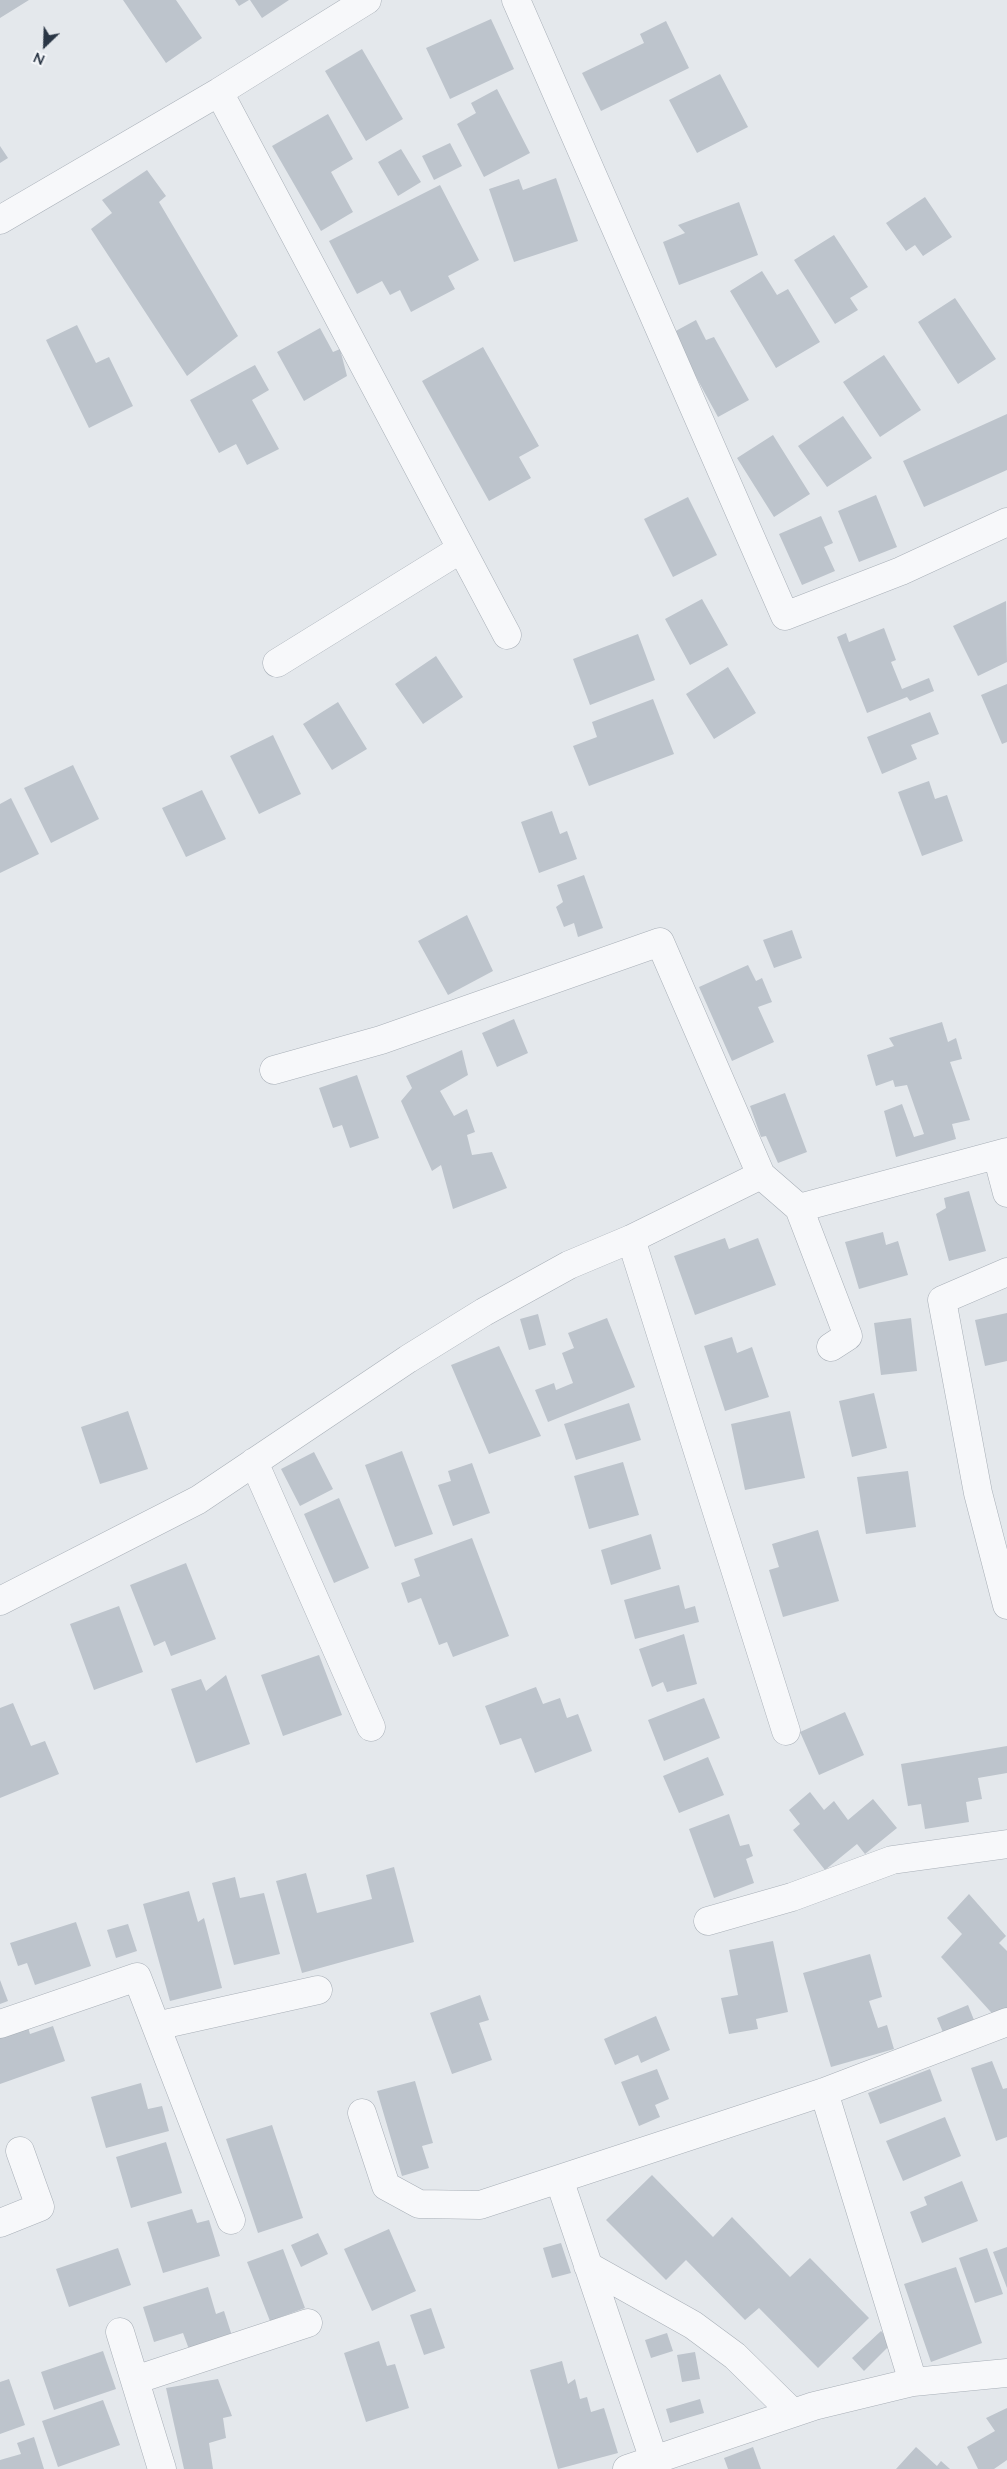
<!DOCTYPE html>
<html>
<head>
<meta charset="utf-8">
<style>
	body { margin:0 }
	#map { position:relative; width:1007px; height:2469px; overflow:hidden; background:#e4e8ec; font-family:Lato,sans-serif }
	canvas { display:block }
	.north { position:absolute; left:20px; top:20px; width:50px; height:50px; -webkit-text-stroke:4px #f4f6f9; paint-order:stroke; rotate:204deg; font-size:14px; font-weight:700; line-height:20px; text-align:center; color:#2a3645 }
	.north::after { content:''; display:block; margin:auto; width:18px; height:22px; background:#2a3645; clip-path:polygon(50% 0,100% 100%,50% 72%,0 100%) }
</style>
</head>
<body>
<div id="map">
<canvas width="1007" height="2469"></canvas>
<div class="north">N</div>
</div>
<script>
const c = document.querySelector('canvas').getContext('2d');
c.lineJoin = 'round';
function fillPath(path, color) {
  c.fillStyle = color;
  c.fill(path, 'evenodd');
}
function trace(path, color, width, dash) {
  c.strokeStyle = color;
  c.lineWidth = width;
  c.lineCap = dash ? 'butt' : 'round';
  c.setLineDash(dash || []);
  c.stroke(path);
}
fillPath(new Path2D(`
	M 0,0 L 29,0 L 0,18 Z
	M 123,0 L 176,0 L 202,38 L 166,63 Z
	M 235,0 L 249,0 L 239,6 Z
	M 250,0 L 289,0 L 262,18 Z
	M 491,19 L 514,69 L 450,99 L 426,48 Z
	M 666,21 L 689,68 L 601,111 L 582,73 L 644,43 L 640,34 Z
	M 362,49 L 403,119 L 366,141 L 325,71 Z
	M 720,74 L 748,127 L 697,153 L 669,100 Z
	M 497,89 L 530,153 L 484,177 L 457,124 L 476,113 L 471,103 Z
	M 328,114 L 353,159 L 331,172 L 353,212 L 321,231 L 272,146 Z
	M 450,143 L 462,166 L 434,180 L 422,156 Z
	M 0,146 L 8,158 L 0,163 Z
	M 401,149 L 421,182 L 398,196 L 378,162 Z
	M 147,170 L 166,196 L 159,202 L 238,336 L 187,376 L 91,229 L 112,213 L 102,200 Z
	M 556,178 L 578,241 L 514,262 L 489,189 L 519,179 L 523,190 Z
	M 440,185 L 479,260 L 448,276 L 455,289 L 411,312 L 400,290 L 390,295 L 382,281 L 357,294 L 329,241 Z
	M 925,197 L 952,237 L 923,256 L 915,245 L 906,251 L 886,223 Z
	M 739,202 L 758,255 L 679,285 L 663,242 L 685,233 L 678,225 Z
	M 834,235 L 868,287 L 850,298 L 858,310 L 835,324 L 794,260 Z
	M 762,271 L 777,295 L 788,289 L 820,342 L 776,368 L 730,291 Z
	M 955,298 L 996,359 L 958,384 L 918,322 Z
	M 696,320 L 706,340 L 714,337 L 749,400 L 718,417 L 672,333 Z
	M 77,325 L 96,363 L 109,357 L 133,406 L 89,428 L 46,340 Z
	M 320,328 L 333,352 L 340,349 L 347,376 L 304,401 L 277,352 Z
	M 483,347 L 539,446 L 519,457 L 531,478 L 489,501 L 422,381 Z
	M 884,355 L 921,410 L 880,437 L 843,382 Z
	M 255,365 L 269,390 L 252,400 L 279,449 L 247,465 L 236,444 L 219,453 L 190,400 Z
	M 1007,414 L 1007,470 L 924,507 L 903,461 Z
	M 843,416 L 872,458 L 827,487 L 798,446 Z
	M 773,435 L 810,494 L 774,517 L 737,458 Z
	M 876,495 L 897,547 L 859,562 L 838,511 Z
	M 688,497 L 717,555 L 673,577 L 644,519 Z
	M 821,516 L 833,543 L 824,547 L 835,571 L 802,585 L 779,534 Z
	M 702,599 L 728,645 L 690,665 L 665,619 Z
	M 1006,601 L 1007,662 L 978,676 L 953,626 Z
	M 884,628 L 896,660 L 891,662 L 902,689 L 929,678 L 934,691 L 910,701 L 907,697 L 867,713 L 837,637 L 846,633 L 849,642 Z
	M 638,634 L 655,680 L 590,705 L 573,659 Z
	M 436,656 L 463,697 L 423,724 L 395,684 Z
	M 728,667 L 756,713 L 714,739 L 686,694 Z
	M 1007,684 L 1007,742 L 1002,744 L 981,695 Z
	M 653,699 L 674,754 L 589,786 L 573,746 L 597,737 L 592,722 Z
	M 338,702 L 367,749 L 332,770 L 303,724 Z
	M 930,712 L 939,734 L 911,745 L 917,759 L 882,774 L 867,737 Z
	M 273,735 L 301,794 L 259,814 L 230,756 Z
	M 73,765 L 99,819 L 51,843 L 24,788 Z
	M 929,781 L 935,799 L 947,795 L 963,841 L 922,856 L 898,792 Z
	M 202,790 L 226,839 L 186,857 L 162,808 Z
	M 11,798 L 39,854 L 0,873 L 0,804 Z
	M 552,811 L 560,834 L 567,831 L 577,859 L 539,873 L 521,822 Z
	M 584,875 L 603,928 L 578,937 L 574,923 L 564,927 L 556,907 L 563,902 L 557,885 Z
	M 467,915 L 493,971 L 448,995 L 418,941 Z
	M 792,930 L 802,958 L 774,968 L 763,940 Z
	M 748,965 L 756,981 L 762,978 L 772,1002 L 758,1007 L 774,1042 L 732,1061 L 699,987 Z
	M 514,1019 L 528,1053 L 497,1067 L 482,1033 Z
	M 942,1022 L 948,1042 L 956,1038 L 962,1059 L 950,1062 L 970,1120 L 952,1124 L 956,1139 L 896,1157 L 884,1111 L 902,1104 L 914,1137 L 924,1134 L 907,1085 L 895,1087 L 893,1080 L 876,1086 L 867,1055 L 894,1046 L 889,1038 Z
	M 462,1050 L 468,1075 L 440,1091 L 454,1116 L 467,1109 L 475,1132 L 467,1135 L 472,1155 L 492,1152 L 507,1188 L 453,1209 L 441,1165 L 432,1171 L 401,1101 L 412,1088 L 406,1076 Z
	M 357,1075 L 379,1138 L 350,1148 L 342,1125 L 333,1128 L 319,1088 Z
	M 785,1093 L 807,1152 L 778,1163 L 766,1136 L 761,1137 L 750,1106 Z
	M 969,1191 L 986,1251 L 949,1261 L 936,1214 L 946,1208 L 944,1198 Z
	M 883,1232 L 886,1245 L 898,1241 L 908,1275 L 859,1289 L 845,1242 Z
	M 725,1238 L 729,1249 L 758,1238 L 776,1285 L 695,1315 L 674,1256 Z
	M 1007,1313 L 1007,1361 L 985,1366 L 975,1320 Z
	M 538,1314 L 546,1345 L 529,1350 L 520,1319 Z
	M 607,1318 L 635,1387 L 548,1422 L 535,1390 L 554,1383 L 556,1390 L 573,1383 L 562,1353 L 574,1348 L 568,1333 Z
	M 911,1318 L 917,1371 L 881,1375 L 874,1323 Z
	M 732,1337 L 737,1353 L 752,1347 L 769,1397 L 725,1411 L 704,1346 Z
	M 499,1346 L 541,1436 L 489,1454 L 451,1365 Z
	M 874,1393 L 887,1448 L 852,1457 L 839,1401 Z
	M 629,1403 L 641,1440 L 576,1460 L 564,1424 Z
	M 128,1411 L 148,1469 L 100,1484 L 81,1427 Z
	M 790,1411 L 805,1478 L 745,1490 L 731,1424 Z
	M 402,1451 L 433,1534 L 395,1547 L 365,1465 Z
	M 314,1452 L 333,1489 L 300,1506 L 281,1469 Z
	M 623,1462 L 639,1515 L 589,1529 L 574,1476 Z
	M 472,1463 L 490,1513 L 453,1526 L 438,1485 L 451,1481 L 448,1471 Z
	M 908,1471 L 916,1527 L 866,1534 L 857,1477 Z
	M 339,1498 L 369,1568 L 334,1583 L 304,1514 Z
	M 818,1530 L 839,1601 L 783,1617 L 769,1570 L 779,1567 L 772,1544 Z
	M 651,1534 L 661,1569 L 611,1585 L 601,1550 Z
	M 472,1538 L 509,1636 L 453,1657 L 447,1642 L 439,1645 L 421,1598 L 408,1603 L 401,1583 L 420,1576 L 414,1559 Z
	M 186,1563 L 216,1639 L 171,1656 L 165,1641 L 154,1646 L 130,1585 Z
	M 679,1585 L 685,1609 L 695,1606 L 699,1622 L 635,1639 L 624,1600 Z
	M 119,1606 L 143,1672 L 94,1690 L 70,1624 Z
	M 684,1634 L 697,1684 L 667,1692 L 663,1682 L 652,1687 L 639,1649 Z
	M 319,1655 L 342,1715 L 283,1736 L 261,1675 Z
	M 226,1675 L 250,1744 L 196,1763 L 171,1689 L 201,1679 L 206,1691 Z
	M 536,1687 L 543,1704 L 560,1698 L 567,1718 L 578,1714 L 592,1751 L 535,1773 L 521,1738 L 500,1745 L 485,1706 Z
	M 704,1698 L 720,1738 L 664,1761 L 648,1720 Z
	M 13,1703 L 31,1746 L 45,1741 L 59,1774 L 0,1798 L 0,1708 Z
	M 845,1712 L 864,1755 L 819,1775 L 800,1732 Z
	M 1007,1746 L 1007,1773 L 978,1778 L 982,1799 L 966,1802 L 969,1822 L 925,1829 L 921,1804 L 908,1806 L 901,1764 Z
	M 708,1757 L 724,1795 L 679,1813 L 663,1776 Z
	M 810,1792 L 824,1810 L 834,1801 L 848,1820 L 873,1799 L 897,1828 L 865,1854 L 857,1844 L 825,1870 L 793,1830 L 800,1824 L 789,1810 Z
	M 729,1814 L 740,1846 L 749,1844 L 753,1856 L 746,1859 L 754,1883 L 714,1898 L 689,1829 Z
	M 394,1867 L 414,1942 L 302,1973 L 276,1881 L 306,1873 L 317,1913 L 372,1899 L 366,1875 Z
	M 235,1877 L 240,1898 L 264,1893 L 280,1954 L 234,1965 L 212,1883 Z
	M 189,1891 L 198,1922 L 204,1918 L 222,1988 L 170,2001 L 143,1904 Z
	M 969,1894 L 1006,1936 L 999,1943 L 1007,1951 L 1007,2014 L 999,2021 L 941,1957 L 962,1934 L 947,1918 Z
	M 76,1922 L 91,1966 L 35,1985 L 27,1963 L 18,1966 L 10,1943 Z
	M 128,1924 L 137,1951 L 116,1958 L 107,1930 Z
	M 773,1941 L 788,2012 L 756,2019 L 758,2029 L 729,2034 L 721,1998 L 738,1995 L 729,1950 Z
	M 870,1954 L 882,1997 L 869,2001 L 878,2028 L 887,2025 L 894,2049 L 831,2067 L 803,1973 Z
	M 0,1980 L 8,2001 L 0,2004 Z
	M 480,1995 L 489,2020 L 479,2023 L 492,2060 L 452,2074 L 430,2013 Z
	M 968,2005 L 978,2030 L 947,2042 L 937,2018 Z
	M 656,2016 L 670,2050 L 641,2063 L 638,2055 L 615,2065 L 604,2039 Z
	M 27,2024 L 30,2034 L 53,2026 L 65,2061 L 0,2084 L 0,2033 Z
	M 992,2061 L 1003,2089 L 1007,2088 L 1007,2137 L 996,2141 L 971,2068 Z
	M 657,2069 L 669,2099 L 655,2105 L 660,2117 L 639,2126 L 621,2082 Z
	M 930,2069 L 942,2101 L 880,2124 L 868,2093 Z
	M 415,2081 L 433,2143 L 422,2146 L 429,2168 L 402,2176 L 377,2091 Z
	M 141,2083 L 148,2109 L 162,2106 L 169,2131 L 106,2148 L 91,2097 Z
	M 945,2117 L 961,2156 L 903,2181 L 886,2141 Z
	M 272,2125 L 303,2218 L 258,2233 L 226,2139 Z
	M 166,2142 L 182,2193 L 131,2208 L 116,2157 Z
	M 652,2175 L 713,2237 L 732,2217 L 790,2277 L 810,2258 L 869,2318 L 818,2368 L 759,2308 L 745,2320 L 686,2260 L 666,2280 L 606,2220 Z
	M 962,2181 L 978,2221 L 922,2243 L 910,2212 L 927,2205 L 924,2197 Z
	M 192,2209 L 197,2223 L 209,2220 L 220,2256 L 163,2273 L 147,2222 Z
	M 389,2229 L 416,2291 L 372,2311 L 344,2249 Z
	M 318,2233 L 328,2254 L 301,2267 L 291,2245 Z
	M 561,2243 L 571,2273 L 552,2278 L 543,2248 Z
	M 1007,2247 L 1007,2288 L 993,2252 Z
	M 118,2248 L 131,2285 L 69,2307 L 56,2269 Z
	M 987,2248 L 1003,2294 L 975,2303 L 959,2258 Z
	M 283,2249 L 305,2308 L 270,2321 L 247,2262 Z
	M 956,2267 L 982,2343 L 931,2362 L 904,2284 Z
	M 208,2287 L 216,2314 L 224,2311 L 233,2339 L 190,2352 L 183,2333 L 154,2342 L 143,2307 Z
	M 431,2308 L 445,2348 L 424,2355 L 410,2315 Z
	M 881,2331 L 892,2343 L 864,2371 L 852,2358 Z
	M 667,2333 L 673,2351 L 651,2358 L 645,2340 Z
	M 379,2341 L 387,2366 L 395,2364 L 409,2408 L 366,2422 L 344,2353 Z
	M 103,2351 L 116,2389 L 54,2410 L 41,2372 Z
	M 695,2352 L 700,2379 L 682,2382 L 677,2355 Z
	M 562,2361 L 568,2384 L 575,2379 L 580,2399 L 587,2397 L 591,2412 L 604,2408 L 618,2453 L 558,2469 L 530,2370 Z
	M 9,2379 L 25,2425 L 0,2434 L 0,2382 Z
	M 218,2379 L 232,2416 L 223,2418 L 226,2438 L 209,2443 L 213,2469 L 184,2469 L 166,2388 Z
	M 700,2399 L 704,2413 L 670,2423 L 666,2409 Z
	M 103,2400 L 120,2445 L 58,2467 L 42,2421 Z
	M 1007,2408 L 1007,2460 L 994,2469 L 978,2469 L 967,2447 L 995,2431 L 986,2418 Z
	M 34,2437 L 44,2469 L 0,2469 L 0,2460 L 21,2454 L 17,2443 Z
	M 753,2447 L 761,2469 L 728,2469 L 724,2458 Z
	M 916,2447 L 937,2466 L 941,2461 L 950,2469 L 896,2469 Z`), '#bdc4cc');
const minor = new Path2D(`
	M 516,0 L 785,616 L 901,571 L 1007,522
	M 219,92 L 507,635
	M 0,220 L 219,92 L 367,0
	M 277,663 L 461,549
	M 274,1070 L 381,1040 L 660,942 L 761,1175
	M 997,1155 L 1007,1193
	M 799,1208 L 848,1336 L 831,1347
	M 631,1239 L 786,1731
	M 1007,1272 L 942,1300 L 978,1493 L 1007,1605
	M 254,1462 L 371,1727
	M 0,1601 L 198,1500 L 408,1359 L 484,1312 L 569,1265 L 631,1239 L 761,1175 L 799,1208 L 1007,1152
	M 708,1921 L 792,1897 L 892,1860 L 1007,1844
	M 0,2024 L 137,1977 L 231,2220
	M 156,2026 L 318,1990
	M 824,2092 L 913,2382
	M 362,2113 L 386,2186 L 419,2204 L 480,2205 L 824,2092 L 1007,2022
	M 559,2179 L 654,2460
	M 0,2223 L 40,2207 L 20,2151
	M 588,2266 L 693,2325 L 735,2356 L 793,2413
	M 120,2332 L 162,2469
	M 135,2380 L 308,2323
	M 627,2469 L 814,2406 L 913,2382 L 1007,2373`);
trace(minor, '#a8afb7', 29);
trace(minor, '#f7f8fa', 28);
</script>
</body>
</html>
